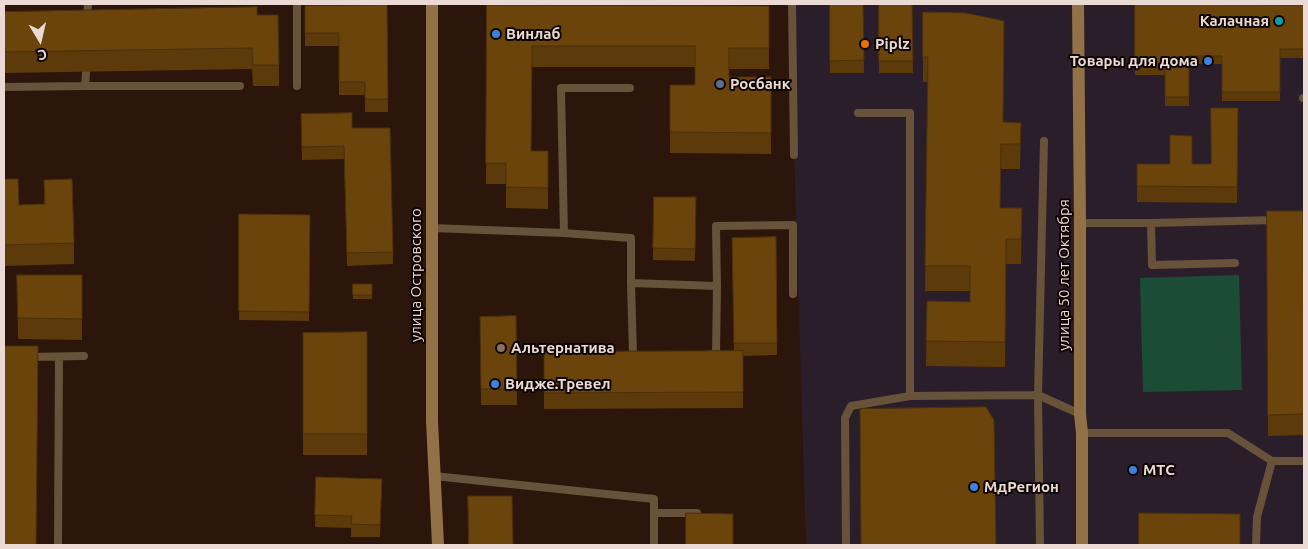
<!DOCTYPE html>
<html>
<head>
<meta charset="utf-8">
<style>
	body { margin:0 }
	#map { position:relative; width:1308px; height:549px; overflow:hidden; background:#2c150a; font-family:Ubuntu,sans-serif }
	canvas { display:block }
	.frame { position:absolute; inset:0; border:5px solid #ebdad3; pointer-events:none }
	.north { position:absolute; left:15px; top:15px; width:50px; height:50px; -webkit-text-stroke:4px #0d0502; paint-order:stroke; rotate:171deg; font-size:14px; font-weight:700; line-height:20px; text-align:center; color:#ebdad3 }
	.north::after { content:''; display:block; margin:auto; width:18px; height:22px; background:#ebdad3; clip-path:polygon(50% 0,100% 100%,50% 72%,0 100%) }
</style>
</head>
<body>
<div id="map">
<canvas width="1308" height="549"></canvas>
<div class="frame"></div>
<div class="north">С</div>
</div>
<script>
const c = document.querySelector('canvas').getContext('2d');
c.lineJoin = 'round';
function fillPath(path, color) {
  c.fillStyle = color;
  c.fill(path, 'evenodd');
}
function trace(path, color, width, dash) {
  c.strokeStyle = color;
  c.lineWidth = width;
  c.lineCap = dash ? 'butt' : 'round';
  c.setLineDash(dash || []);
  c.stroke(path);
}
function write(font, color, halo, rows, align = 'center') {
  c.font = font + ' Ubuntu,sans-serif';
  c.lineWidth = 4;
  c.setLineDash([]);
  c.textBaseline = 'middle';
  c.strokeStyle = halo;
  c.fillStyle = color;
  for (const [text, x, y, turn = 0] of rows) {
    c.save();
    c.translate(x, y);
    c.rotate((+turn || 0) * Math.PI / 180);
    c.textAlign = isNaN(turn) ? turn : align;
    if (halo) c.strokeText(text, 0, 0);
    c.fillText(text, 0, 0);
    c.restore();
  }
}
fillPath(new Path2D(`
	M 791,4 L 1304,4 L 1304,545 L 806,545 L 790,20 Z`), '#2b1e2b');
fillPath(new Path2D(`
	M 1239,275 L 1242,390 L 1143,392 L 1140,278 Z`), '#1b4d36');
trace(new Path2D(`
	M 297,4 L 297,86
	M 792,4 L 794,155
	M 87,19 L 88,4
	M 85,86 L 240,86
	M 4,87 L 85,86 L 86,73
	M 1303,98 L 1304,98
	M 858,113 L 910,113 L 910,396 L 1038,395 L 1080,414
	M 1080,223 L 1151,223 L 1276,220
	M 1151,223 L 1152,265 L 1235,263
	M 432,228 L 564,233 L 631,238 L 631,283 L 717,286
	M 564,233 L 561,88 L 630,88
	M 631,283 L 633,355 L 639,355
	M 711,354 L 716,354 L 717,286 L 716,226 L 793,225 L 793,294
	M 28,357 L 84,356
	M 1082,433 L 1228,433 L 1272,461 L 1257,517 L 1256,545
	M 1272,461 L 1304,461
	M 434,476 L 654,499 L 654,545
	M 654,513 L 697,513
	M 58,545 L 59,357
	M 846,545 L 845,418 L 851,406 L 910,396
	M 1040,545 L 1038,395 L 1044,141`), '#685239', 8);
trace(new Path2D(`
	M 432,4 L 432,421 L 438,545
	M 1078,4 L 1080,223 L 1080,414 L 1082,433 L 1082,545`), '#937147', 12);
fillPath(new Path2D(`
	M 830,4 L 863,4 L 864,73 L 830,73 Z
	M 879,4 L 912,4 L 913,73 L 879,73 Z
	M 1135,4 L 1304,5 L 1304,58 L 1280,58 L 1280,101 L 1222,101 L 1222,64 L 1189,64 L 1189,106 L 1165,106 L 1165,75 L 1135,75 Z
	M 387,5 L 388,112 L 365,112 L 365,95 L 339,95 L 339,46 L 305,46 L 305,6 Z
	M 487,5 L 769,6 L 769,69 L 729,69 L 729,77 L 771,77 L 771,154 L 670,153 L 670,85 L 695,85 L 695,67 L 532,67 L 531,151 L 548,151 L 548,209 L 506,208 L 506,184 L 486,184 Z
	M 4,12 L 257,15 L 279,65 L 279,86 L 253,86 L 252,69 L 4,73 Z
	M 923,12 L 1003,122 L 1021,123 L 1020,169 L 1001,169 L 1000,208 L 1022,208 L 1021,264 L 1006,264 L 1005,367 L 926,366 L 927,301 L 970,302 L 970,291 L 925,291 L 928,82 L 923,82 Z
	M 1238,108 L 1237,203 L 1137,202 L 1137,164 L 1211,164 Z
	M 301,114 L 352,128 L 393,252 L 393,264 L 347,266 L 344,159 L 302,160 Z
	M 4,179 L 19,205 L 44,204 L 44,180 L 74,243 L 74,264 L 4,266 Z
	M 696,197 L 695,261 L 653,260 L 653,248 Z
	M 1267,211 L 1303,211 L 1304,435 L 1268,436 Z
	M 239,214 L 310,215 L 309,321 L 239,320 Z
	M 776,237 L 777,355 L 743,356 L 743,408 L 544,409 L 544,352 L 734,351 L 732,238 Z
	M 17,275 L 82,275 L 82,340 L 18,339 Z
	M 353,284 L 372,284 L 372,299 L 353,299 Z
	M 516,316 L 517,405 L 481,405 L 480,317 Z
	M 367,332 L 367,455 L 303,455 L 303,333 Z
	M 316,477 L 382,479 L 380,537 L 351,537 L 351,528 L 315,527 Z`), '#5c3a0a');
const building = new Path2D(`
	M 830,4 L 863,4 L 864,60 L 830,61 Z
	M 879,4 L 912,4 L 913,61 L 879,61 Z
	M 1135,4 L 1304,5 L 1304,49 L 1280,49 L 1280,92 L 1222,92 L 1222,56 L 1189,56 L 1189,97 L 1165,97 L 1165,67 L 1135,66 Z
	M 387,5 L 388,99 L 365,99 L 365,82 L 339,82 L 339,33 L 305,33 L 305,6 Z
	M 487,5 L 769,6 L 769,48 L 729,48 L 729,77 L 771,77 L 771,133 L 670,132 L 670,85 L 695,85 L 695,46 L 532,46 L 531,151 L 548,151 L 548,188 L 506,187 L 506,163 L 486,163 Z
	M 257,7 L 257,15 L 278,15 L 279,65 L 253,65 L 252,48 L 4,52 L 4,12 Z
	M 923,12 L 966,13 L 1004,21 L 1003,122 L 1021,123 L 1020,144 L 1001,144 L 1000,208 L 1022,208 L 1021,239 L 1006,239 L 1005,342 L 926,341 L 927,301 L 970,302 L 970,266 L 925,266 L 928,57 L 923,57 Z
	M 1211,108 L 1238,108 L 1237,187 L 1137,186 L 1137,164 L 1170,164 L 1170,135 L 1192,136 L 1192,164 L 1211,164 Z
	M 352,113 L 352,128 L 390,128 L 393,252 L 347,253 L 344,146 L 302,147 L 301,114 Z
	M 4,179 L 18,179 L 19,205 L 45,204 L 44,180 L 72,179 L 74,243 L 4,245 Z
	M 654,197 L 696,197 L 695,249 L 653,248 Z
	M 1267,211 L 1303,211 L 1304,414 L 1268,415 Z
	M 239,214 L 310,215 L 309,312 L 239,311 Z
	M 776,237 L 777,343 L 734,343 L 732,238 Z
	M 17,275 L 82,275 L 82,319 L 18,318 Z
	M 353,284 L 372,284 L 372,295 L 353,295 Z
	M 516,316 L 517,389 L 481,389 L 480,317 Z
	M 367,332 L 367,434 L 303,434 L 303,333 Z
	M 4,346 L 38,346 L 36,545 L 4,545 Z
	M 743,351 L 743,392 L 544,393 L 544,352 Z
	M 986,407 L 994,420 L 996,545 L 861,545 L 860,409 Z
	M 316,477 L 382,479 L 380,525 L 351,524 L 352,516 L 315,515 Z
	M 468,496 L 512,496 L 513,545 L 469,545 Z
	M 686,513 L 733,514 L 733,545 L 686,545 Z
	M 1139,513 L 1240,514 L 1240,545 L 1139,545 Z`);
fillPath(building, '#6b440c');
trace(building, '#4b3008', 1);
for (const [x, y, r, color] of [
	[1279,21,5,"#0f9aa8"],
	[496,34,5,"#3f7fe0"],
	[865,44,5,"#e8710a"],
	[1208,61,5,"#3f7fe0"],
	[720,84,5,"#5c6f8a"],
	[501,348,5,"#8d6e63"],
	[495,384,5,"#3f7fe0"],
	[1133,470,5,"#3f7fe0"],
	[974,487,5,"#3f7fe0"]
]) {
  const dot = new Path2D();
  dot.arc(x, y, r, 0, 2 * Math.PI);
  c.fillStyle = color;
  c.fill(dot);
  trace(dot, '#0d0502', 2);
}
write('bold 15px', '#ebdad3', '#0d0502', [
	["Калачная",1269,21,"right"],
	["Винлаб",506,34],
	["Piplz",875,44],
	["Товары для дома",1198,61,"right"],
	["Росбанк",730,84],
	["Альтернатива",511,348],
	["Видже.Тревел",505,384],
	["МТС",1143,470],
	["МдРегион",984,487]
], 'left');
write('15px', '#ebdad3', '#0d0502', [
	["улица Островского",416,275,-90],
	["улица 50 лет Октября",1064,275,-90]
]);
</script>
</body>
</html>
